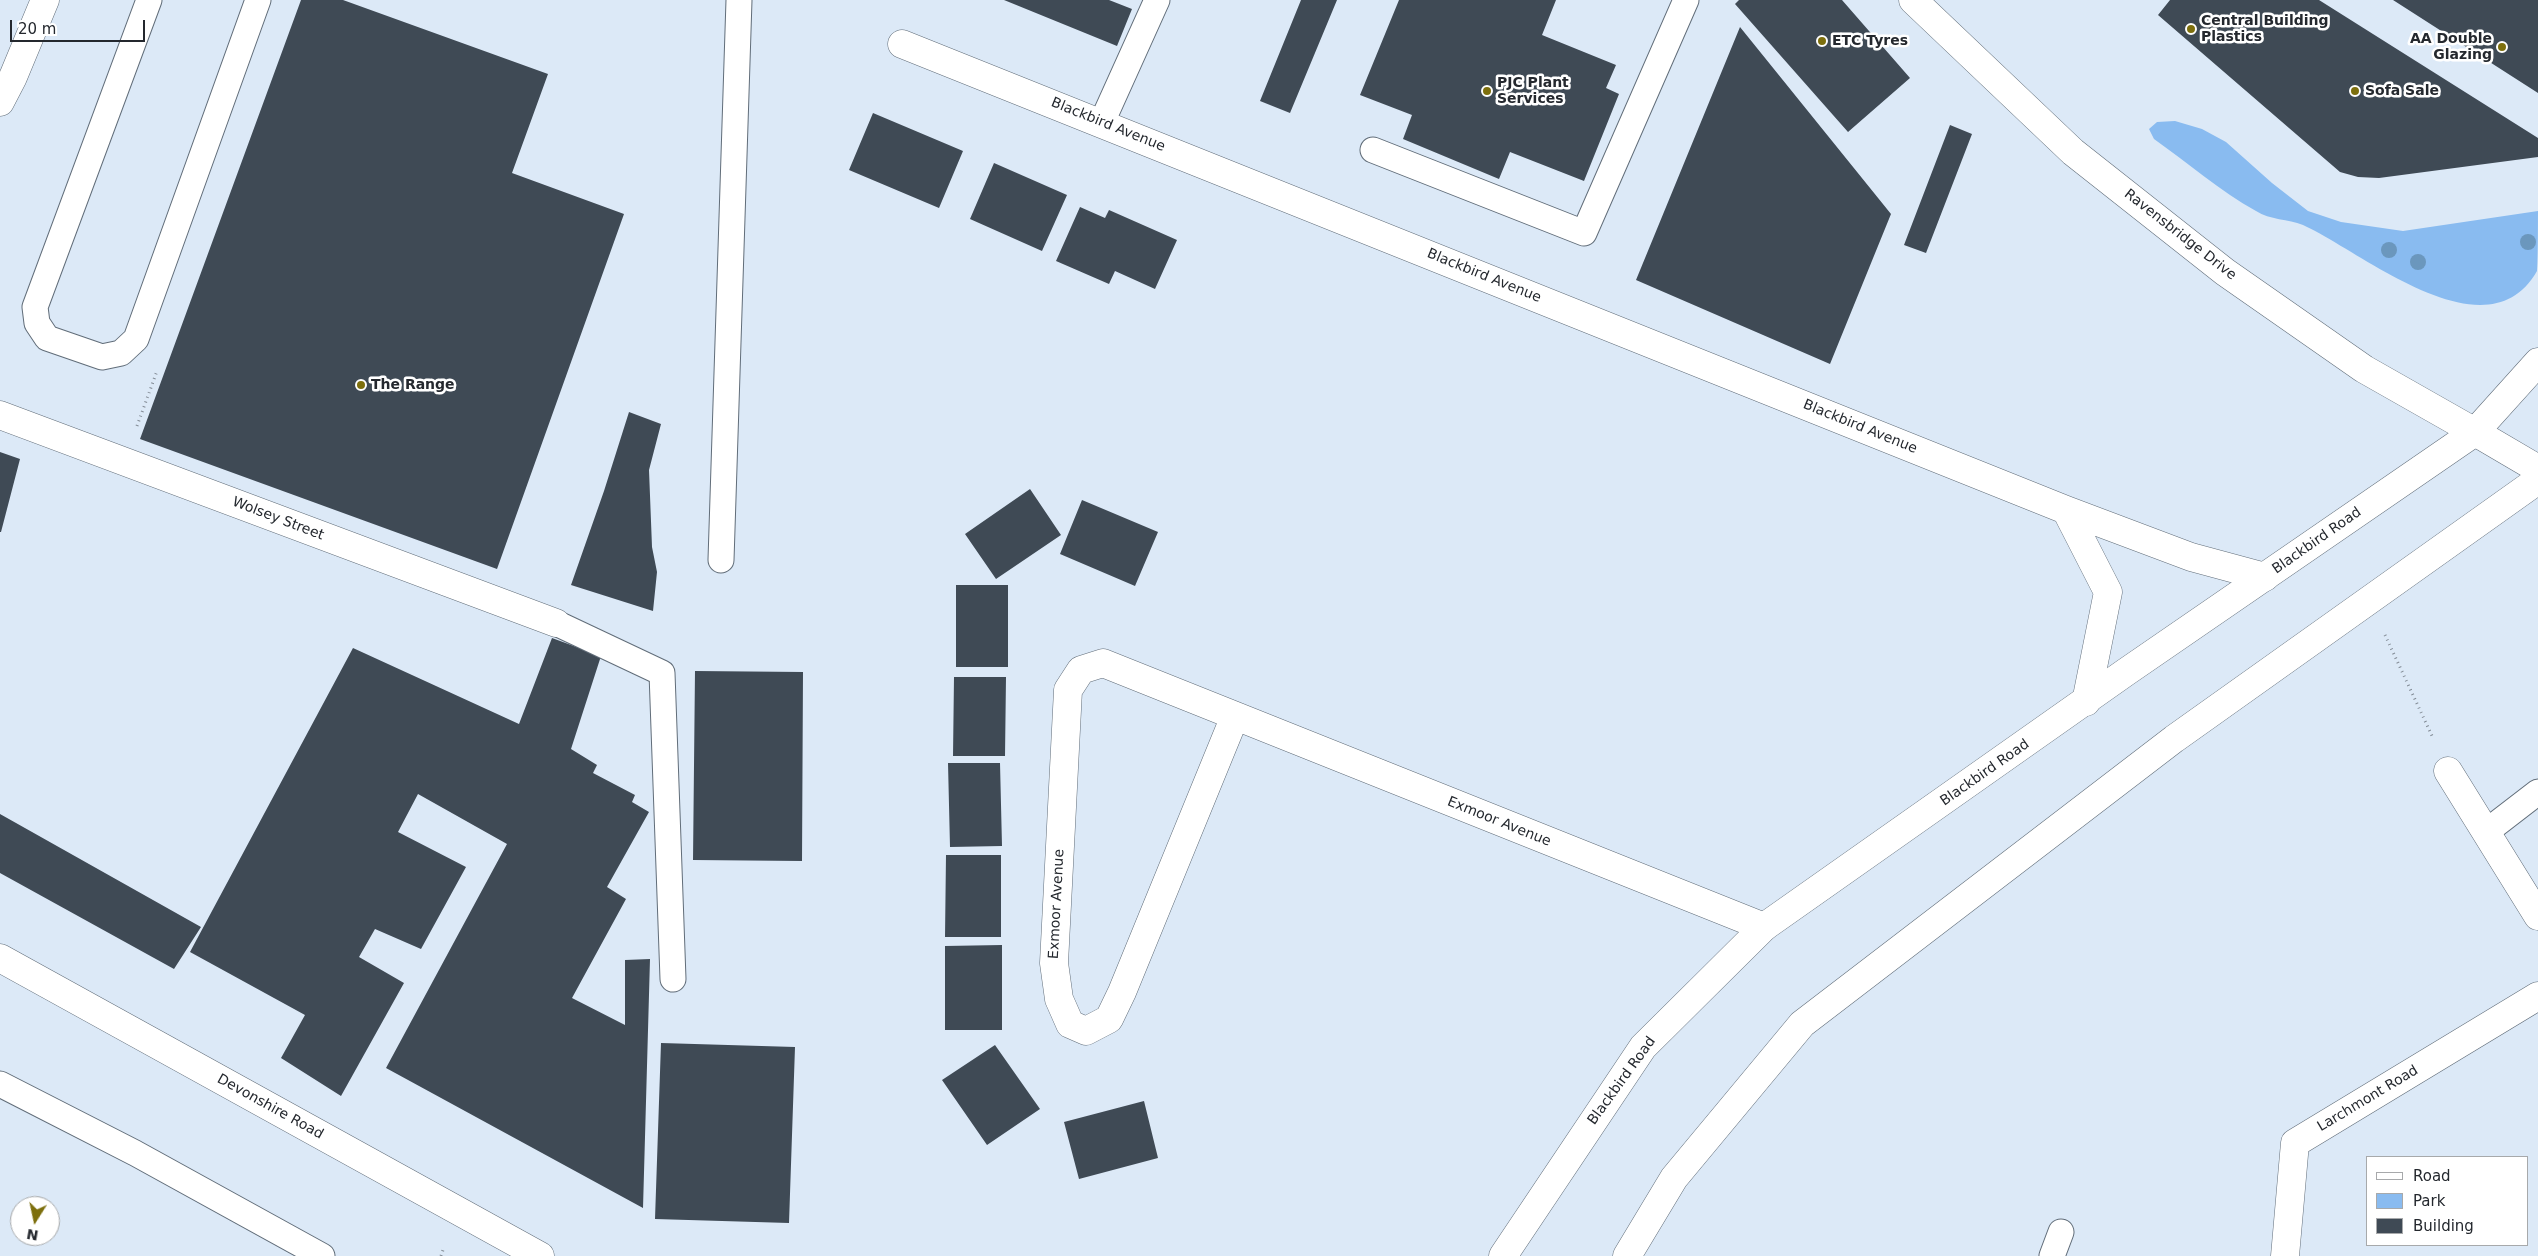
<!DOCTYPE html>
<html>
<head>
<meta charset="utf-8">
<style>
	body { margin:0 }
	#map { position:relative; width:2538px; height:1256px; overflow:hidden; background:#dce9f7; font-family:"DejaVu Sans",sans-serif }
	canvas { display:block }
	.legend { position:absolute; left:2366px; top:1156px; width:162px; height:90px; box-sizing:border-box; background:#fff; border:1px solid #a7a9ab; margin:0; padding:6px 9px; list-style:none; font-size:15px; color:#24282e }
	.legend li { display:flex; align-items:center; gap:10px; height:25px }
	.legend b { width:25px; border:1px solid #a7a9ab }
	.north { position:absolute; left:10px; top:1196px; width:50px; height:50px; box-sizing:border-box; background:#fff; border:1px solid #a7a9ab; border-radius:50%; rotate:190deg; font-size:14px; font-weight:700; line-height:20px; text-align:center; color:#24282e }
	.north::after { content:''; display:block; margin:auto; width:18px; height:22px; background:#7d6f0d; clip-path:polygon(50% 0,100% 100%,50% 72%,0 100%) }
	.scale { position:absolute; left:10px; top:20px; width:135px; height:22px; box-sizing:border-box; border:2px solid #24282e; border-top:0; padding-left:6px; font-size:15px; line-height:18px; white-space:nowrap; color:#24282e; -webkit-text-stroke:4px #fff; paint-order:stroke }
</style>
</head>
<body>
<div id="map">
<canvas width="2538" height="1256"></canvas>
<ul class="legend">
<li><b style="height:6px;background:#fff"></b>Road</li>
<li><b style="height:14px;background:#89bbf0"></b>Park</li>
<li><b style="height:14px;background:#3f4a55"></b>Building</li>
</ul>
<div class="north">N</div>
<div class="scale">20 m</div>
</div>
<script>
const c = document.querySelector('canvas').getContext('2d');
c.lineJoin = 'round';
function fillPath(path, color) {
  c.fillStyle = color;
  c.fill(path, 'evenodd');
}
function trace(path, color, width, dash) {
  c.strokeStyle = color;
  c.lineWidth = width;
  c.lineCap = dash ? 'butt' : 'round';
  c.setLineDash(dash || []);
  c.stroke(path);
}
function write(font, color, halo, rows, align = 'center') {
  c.font = font + ' "DejaVu Sans",sans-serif';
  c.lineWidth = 5;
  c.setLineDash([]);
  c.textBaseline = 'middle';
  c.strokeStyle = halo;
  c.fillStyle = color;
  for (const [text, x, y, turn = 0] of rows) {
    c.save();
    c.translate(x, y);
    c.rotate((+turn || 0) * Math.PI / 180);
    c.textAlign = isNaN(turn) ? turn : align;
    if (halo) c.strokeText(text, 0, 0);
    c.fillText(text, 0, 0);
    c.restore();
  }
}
fillPath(new Path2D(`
	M 2175,121 L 2202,129 L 2226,142 L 2272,183 L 2308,211 L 2341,222 L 2403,231 L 2538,211 C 2538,221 2538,264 2537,271 C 2487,359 2361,251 2303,225 C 2288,219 2270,220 2256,211 C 2220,191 2188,163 2154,139 L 2149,129 L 2157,122 Z`), '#89bbf0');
fillPath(new Path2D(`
	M 301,0 L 343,0 L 548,74 L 512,173 L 624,214 L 497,569 L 140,439 Z
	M 1004,0 L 1109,0 L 1132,9 L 1117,46 Z
	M 1301,0 L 1337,0 L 1290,113 L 1260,101 Z
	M 1399,0 L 1556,0 L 1542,35 L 1616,65 L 1606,88 L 1619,94 L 1584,181 L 1510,152 L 1499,179 L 1403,139 L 1412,115 L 1360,95 Z
	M 1739,0 L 1842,0 L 1910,78 L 1848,132 L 1735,4 Z
	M 2170,0 L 2319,0 L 2538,138 L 2538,157 L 2379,178 L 2358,177 L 2340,172 L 2158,15 Z
	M 2393,0 L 2538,0 L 2538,93 Z
	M 1740,27 L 1891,214 L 1830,364 L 1636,280 Z
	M 873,113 L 963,151 L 939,208 L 849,170 Z
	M 1950,125 L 1972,134 L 1926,253 L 1904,245 Z
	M 994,163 L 1067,195 L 1042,251 L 970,219 Z
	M 1080,207 L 1105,218 L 1109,210 L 1177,240 L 1155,289 L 1115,271 L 1109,284 L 1056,261 Z
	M 629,412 L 661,424 L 649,470 L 652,547 L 657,572 L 653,611 L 571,585 L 604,491 Z
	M 0,452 L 20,459 L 1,532 L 0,532 Z
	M 1030,489 L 1061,535 L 996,579 L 965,534 Z
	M 1082,500 L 1158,532 L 1135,586 L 1060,554 Z
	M 956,585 L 1008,585 L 1008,667 L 956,667 Z
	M 552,638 L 601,656 L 571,749 L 597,765 L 593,773 L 635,795 L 632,802 L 649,812 L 607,887 L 626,899 L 572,998 L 625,1025 L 625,960 L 650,959 L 643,1208 L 386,1068 L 507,844 L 418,794 L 398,832 L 466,867 L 421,949 L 375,929 L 359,957 L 404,983 L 341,1096 L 281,1058 L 305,1015 L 190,952 L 353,648 L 519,724 Z
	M 695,671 L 803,672 L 802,861 L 693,860 Z
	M 954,677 L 1006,677 L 1005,756 L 953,756 Z
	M 948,763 L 1000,763 L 1002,846 L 950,847 Z
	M 0,814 L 201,927 L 174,969 L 0,873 Z
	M 946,855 L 1001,855 L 1001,937 L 945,937 Z
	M 1002,945 L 1002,1030 L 945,1030 L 945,946 Z
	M 661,1043 L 795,1047 L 789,1223 L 655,1219 Z
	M 995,1045 L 1040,1109 L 987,1145 L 942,1080 Z
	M 1144,1101 L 1158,1158 L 1079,1179 L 1064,1122 Z`), '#3f4a55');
const service = new Path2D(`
	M 149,0 L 35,307 L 37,323 L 47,338 L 102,357 L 121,353 L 136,339 L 258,0
	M 1102,122 L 1157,0
	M 1373,150 L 1584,233 L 1686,0
	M 721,560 L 739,0
	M 556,623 L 662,673 L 673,979
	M 2486,832 L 2538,792
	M 0,1084 L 135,1153 L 322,1256
	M 2052,1256 L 2061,1232`);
const minor = new Path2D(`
	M 902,44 L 2066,510 L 2191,557 L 2265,577
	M 0,415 L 556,623
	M 2066,510 L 2108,592 L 2086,702
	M 1235,716 L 1122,992 L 1109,1019 L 1086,1031 L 1070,1024 L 1059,999 L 1054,963 L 1068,690 L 1081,670 L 1103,663 L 1764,927
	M 2448,771 L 2538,916
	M 0,958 L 540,1256
	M 2285,1256 L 2295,1143 L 2538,996`);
const tertiary = new Path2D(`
	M 1503,1256 L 1643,1047 L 1764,927 L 2126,672 L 2475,432 L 2364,369 L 2225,272 L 2073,152 L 1913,0
	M 1627,1256 L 1674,1178 L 1802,1024 L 2174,739 L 2538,480`);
const secondary = new Path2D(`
	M 2538,362 L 2475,432 L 2538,469`);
const primary = new Path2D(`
	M 0,102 L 13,77 L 45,0`);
trace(service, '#616d79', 27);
trace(minor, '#616d79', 29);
trace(tertiary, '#616d79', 29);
trace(secondary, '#616d79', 29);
trace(primary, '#616d79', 29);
trace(new Path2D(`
	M 137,426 L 157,371
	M 2385,635 L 2433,738
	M 441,1256 L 444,1247`), '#848d97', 3, [1, 4]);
trace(service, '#fff', 25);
trace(minor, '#fff', 28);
trace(tertiary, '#fff', 28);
trace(secondary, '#fff', 28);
trace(primary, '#fff', 28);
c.fillStyle = '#6b97bd';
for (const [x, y] of [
	[2528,242],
	[2389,250],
	[2418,262]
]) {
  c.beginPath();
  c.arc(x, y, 8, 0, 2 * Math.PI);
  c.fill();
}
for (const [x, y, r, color] of [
	[2191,29,5,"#7d6f0d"],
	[1822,41,5,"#7d6f0d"],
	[2502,47,5,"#7d6f0d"],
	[1487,91,5,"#7d6f0d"],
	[2355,91,5,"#7d6f0d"],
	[361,385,5,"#7d6f0d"]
]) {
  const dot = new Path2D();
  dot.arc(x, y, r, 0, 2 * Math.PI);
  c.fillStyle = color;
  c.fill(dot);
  trace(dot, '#fff', 2);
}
write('bold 14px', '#24282e', '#fff', [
	["Central Building",2201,21],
	["Plastics",2201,37],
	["AA Double",2492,39,"right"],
	["Glazing",2492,55,"right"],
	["ETC Tyres",1832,41],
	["PJC Plant",1497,83],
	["Services",1497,99],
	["Sofa Sale",2365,91],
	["The Range",371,385]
], 'left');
write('14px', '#24282e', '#fff', [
	["Blackbird Avenue",1108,125,22],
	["Ravensbridge Drive",2180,235,38],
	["Blackbird Avenue",1484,276,22],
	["Blackbird Avenue",1860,427,22],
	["Wolsey Street",278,519,21],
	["Blackbird Road",2317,541,-35],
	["Blackbird Road",1985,773,-35],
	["Exmoor Avenue",1499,822,22],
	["Exmoor Avenue",1057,904,-87],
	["Blackbird Road",1622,1081,-54],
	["Larchmont Road",2368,1099,-31],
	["Devonshire Road",270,1107,29]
]);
</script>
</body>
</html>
